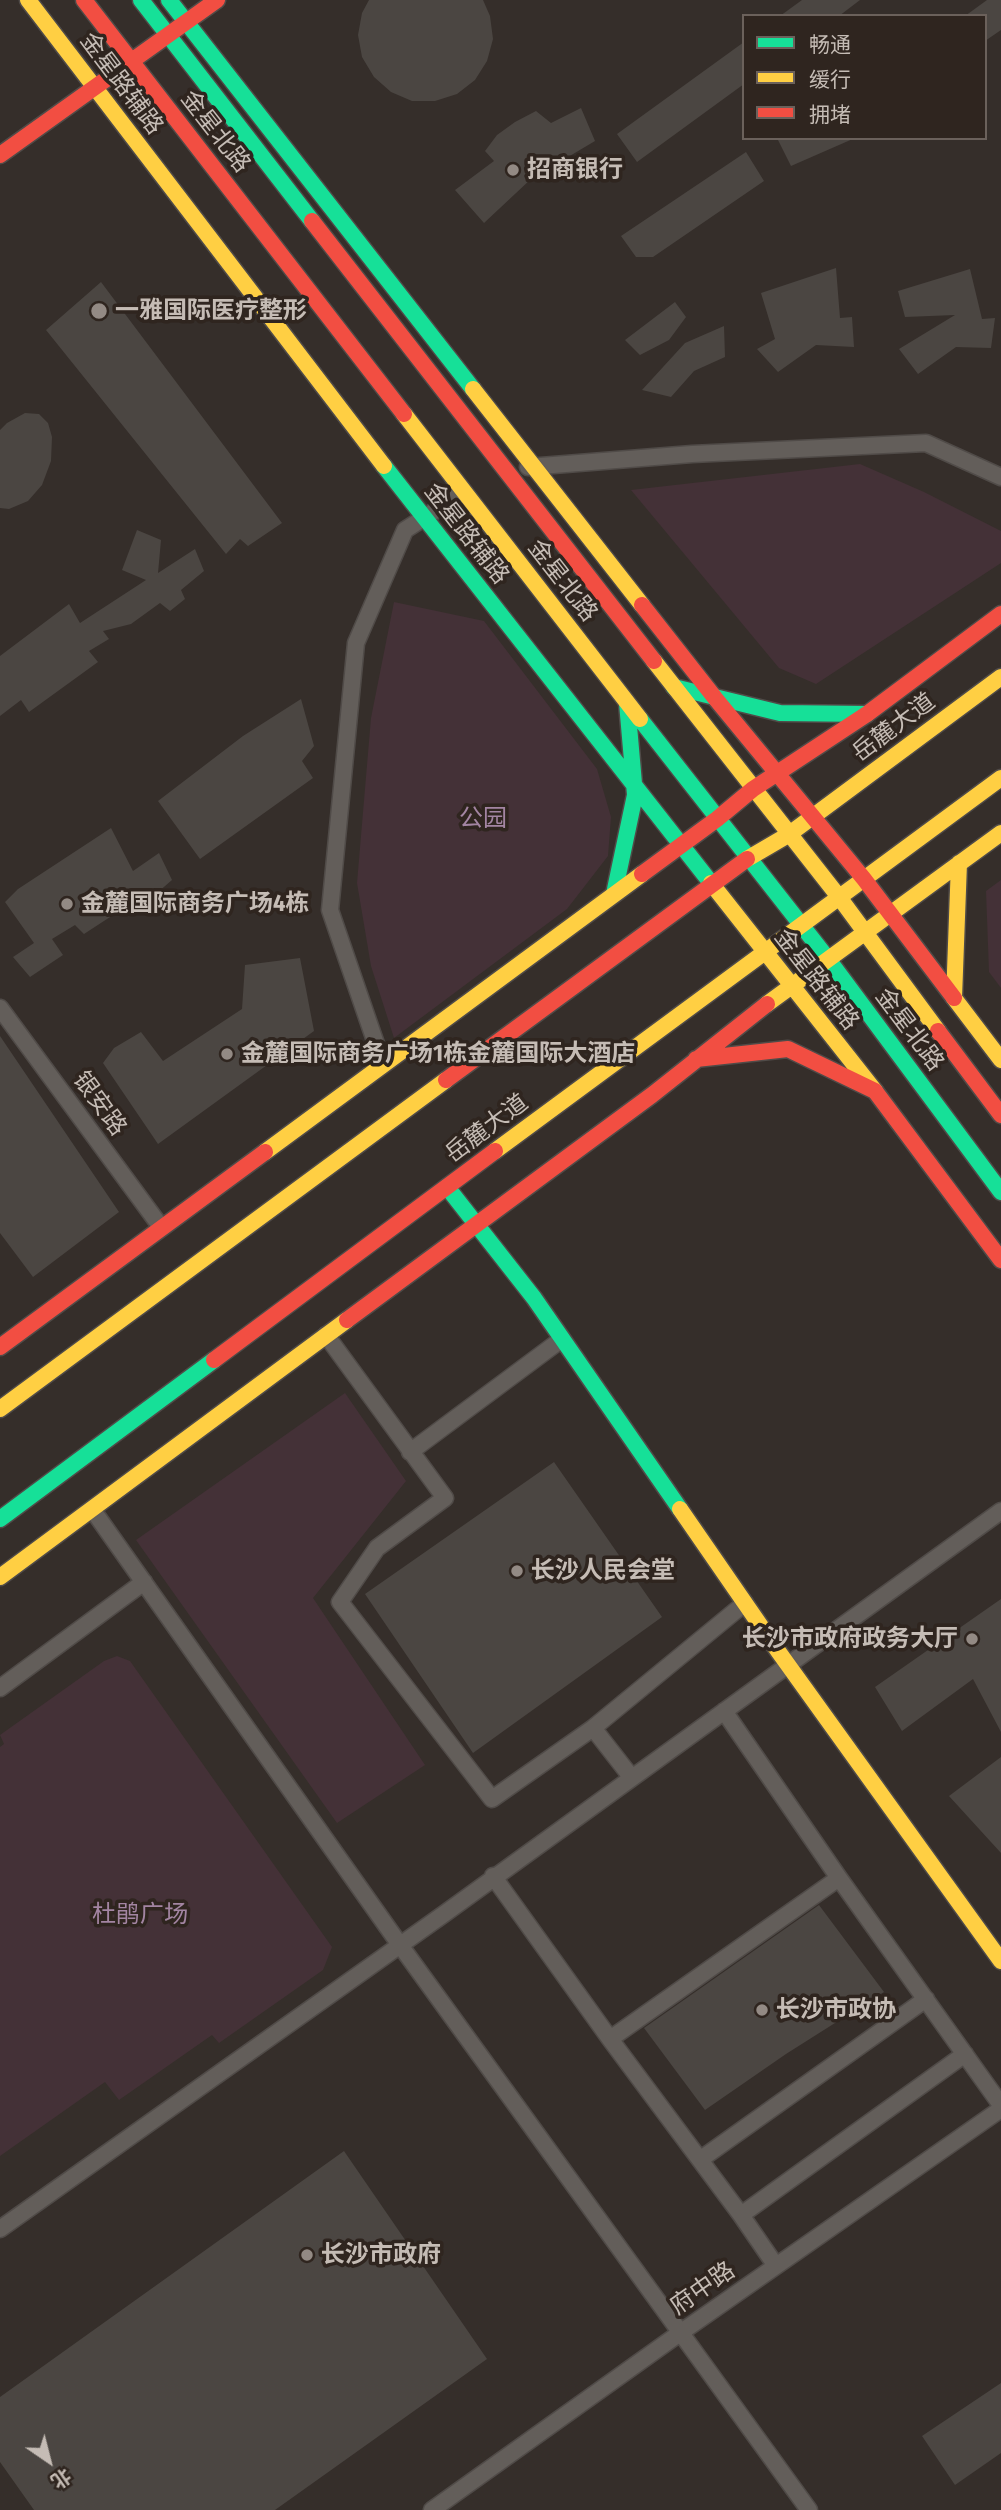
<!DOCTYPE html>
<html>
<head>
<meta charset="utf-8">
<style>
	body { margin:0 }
	#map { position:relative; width:1001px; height:2510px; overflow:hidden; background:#352e2a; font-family:"Fira Sans Condensed","Noto Sans SC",sans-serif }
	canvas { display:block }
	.legend { position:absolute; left:742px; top:14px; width:245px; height:126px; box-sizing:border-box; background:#2f251f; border:2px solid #6b615b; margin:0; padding:9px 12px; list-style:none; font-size:21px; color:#c5bcb5 }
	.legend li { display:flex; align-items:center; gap:14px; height:35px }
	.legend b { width:35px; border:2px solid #6b615b }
	.north { position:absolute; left:14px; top:2426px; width:70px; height:70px; -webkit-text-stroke:5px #2f251f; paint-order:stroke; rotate:145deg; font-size:19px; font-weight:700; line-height:28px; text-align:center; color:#c5bcb5 }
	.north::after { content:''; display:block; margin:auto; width:24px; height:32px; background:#c5bcb5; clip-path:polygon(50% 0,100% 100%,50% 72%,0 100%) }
</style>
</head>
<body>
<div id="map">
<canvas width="1001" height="2510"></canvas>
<ul class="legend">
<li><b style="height:9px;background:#16e098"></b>畅通</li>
<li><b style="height:9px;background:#ffcf43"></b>缓行</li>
<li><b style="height:9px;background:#f24e42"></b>拥堵</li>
</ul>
<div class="north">北</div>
</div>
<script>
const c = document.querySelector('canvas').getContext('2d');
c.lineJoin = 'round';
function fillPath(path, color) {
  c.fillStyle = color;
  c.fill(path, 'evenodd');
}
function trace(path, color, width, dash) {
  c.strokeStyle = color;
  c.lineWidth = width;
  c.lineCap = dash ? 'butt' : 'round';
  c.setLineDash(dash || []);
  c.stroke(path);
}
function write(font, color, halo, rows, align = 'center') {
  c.font = font + ' "Fira Sans Condensed","Noto Sans SC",sans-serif';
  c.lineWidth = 7;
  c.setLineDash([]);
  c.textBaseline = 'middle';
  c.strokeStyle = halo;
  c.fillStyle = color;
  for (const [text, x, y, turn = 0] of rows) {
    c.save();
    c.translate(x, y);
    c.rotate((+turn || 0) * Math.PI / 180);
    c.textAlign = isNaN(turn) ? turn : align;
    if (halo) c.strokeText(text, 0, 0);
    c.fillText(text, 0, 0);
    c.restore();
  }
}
fillPath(new Path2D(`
	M 860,464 L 924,492 L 1001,531 L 1001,563 L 816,684 L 779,668 L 631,490 Z
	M 394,602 L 484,621 L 597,769 L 611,817 L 608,856 L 567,909 L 394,1038 L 371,966 L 357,883 L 371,718 Z
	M 1001,880 L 1001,988 L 989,972 L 986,891 Z
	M 345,1393 L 406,1481 L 313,1598 L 425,1765 L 337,1823 L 136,1540 Z
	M 117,1656 L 130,1661 L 332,1947 L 323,1970 L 219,2043 L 212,2035 L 119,2100 L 105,2082 L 0,2156 L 0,1747 L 4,1744 L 0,1735 L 104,1661 Z`), '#443137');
fillPath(new Path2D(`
	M 369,0 L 483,0 L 490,16 L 493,39 L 487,61 L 475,80 L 457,94 L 435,101 L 412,101 L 391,92 L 374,77 L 362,57 L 358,35 L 362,13 Z
	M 802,0 L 860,0 L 839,16 L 780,16 Z
	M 987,0 L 1001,0 L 1001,30 L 985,41 L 985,16 L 965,16 Z
	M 744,42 L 744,84 L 637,162 L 617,134 Z
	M 581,108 L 595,141 L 531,179 L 484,223 L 455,190 L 494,161 L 485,151 L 497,135 L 515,122 L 536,111 L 551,123 Z
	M 777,138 L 855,138 L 791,166 Z
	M 746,152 L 764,181 L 653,257 L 636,257 L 621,236 Z
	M 836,268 L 840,318 L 852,317 L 854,347 L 816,345 L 778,372 L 757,349 L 775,339 L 761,293 Z
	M 970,269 L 982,319 L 995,318 L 991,348 L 956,347 L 918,374 L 899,349 L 955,315 L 905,317 L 898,291 Z
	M 101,282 L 282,523 L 248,546 L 240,539 L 226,554 L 46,330 Z
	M 675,302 L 686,317 L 669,340 L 640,355 L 625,340 Z
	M 724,326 L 725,357 L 694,371 L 671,397 L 642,390 L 685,343 Z
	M 25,413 L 39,414 L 48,423 L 52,437 L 51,461 L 42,485 L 28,501 L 9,509 L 0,508 L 0,430 L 7,423 Z
	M 137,530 L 161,540 L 158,573 L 195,549 L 204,571 L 181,590 L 185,599 L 170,611 L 160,603 L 131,624 L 103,631 L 109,639 L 89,651 L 98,662 L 29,712 L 21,700 L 0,716 L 0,656 L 69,604 L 80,623 L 146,580 L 122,570 Z
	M 301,699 L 314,746 L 302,761 L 313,778 L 200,859 L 158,801 L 243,736 Z
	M 111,828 L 133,871 L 159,853 L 172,880 L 150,899 L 147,893 L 84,934 L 75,925 L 52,939 L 63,955 L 30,977 L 13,957 L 34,943 L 5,902 L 18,889 Z
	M 300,958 L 314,1031 L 158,1144 L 103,1063 L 114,1048 L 141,1032 L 163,1061 L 242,1009 L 245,965 Z
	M 0,1036 L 119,1212 L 33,1277 L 0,1233 Z
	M 554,1462 L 662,1617 L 473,1753 L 365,1594 Z
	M 1001,1599 L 1001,1732 L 973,1679 L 902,1731 L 875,1687 Z
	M 1001,1757 L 1001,1853 L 949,1796 Z
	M 819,1905 L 884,1992 L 786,2054 L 705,2110 L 644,2028 Z
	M 344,2151 L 487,2359 L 275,2510 L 34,2510 L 0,2462 L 0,2397 Z
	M 1001,2383 L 1001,2453 L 955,2485 L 922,2436 Z`), '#4b4642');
const street = new Path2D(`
	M 528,467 L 692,454 L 926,443 L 1001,477
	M 0,1008 L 161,1227
	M 383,1064 L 330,910 L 356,643 L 405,530 L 464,492
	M 326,1335 L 445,1498 L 377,1548 L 340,1602 L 492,1799 L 593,1728 L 745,1603
	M 410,1452 L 562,1339
	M 92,1509 L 400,1945 L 809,2510
	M 0,1688 L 144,1582
	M 724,1711 L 839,1878 L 1001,2105
	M 593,1728 L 632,1778
	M 493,1876 L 610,2039 L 741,2215 L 776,2266
	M 610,2039 L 839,1878
	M 701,2159 L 926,1999
	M 741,2215 L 965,2054
	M 0,2229 L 444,1914 L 1001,1511
	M 432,2510 L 680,2333 L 1001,2109`);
const fast = new Path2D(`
	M 141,0 L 312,221
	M 169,0 L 473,389
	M 384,466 L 711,883
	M 674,687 L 780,713 L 867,714
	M 640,719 L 828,959 L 1001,1192
	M 614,894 L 635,795 L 627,703
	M 447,1187 L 534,1298 L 680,1509
	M 0,1519 L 214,1360`);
const slow = new Path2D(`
	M 28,0 L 384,466
	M 473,389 L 642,605
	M 404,414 L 640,719
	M 654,661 L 839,897 L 938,1031
	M 747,859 L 788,835 L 1001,677
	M 959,863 L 954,998 L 1001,1060
	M 711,883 L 875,1091
	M 767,1004 L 1001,833
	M 495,1151 L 1001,778
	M 265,1152 L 642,874
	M 0,1409 L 446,1080
	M 680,1509 L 778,1651 L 1001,1961
	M 0,1577 L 347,1320`);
const jam = new Path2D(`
	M 84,0 L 404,414
	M 0,155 L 217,0
	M 312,221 L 654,661
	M 642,605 L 715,698 L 864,879 L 954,998
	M 642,874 L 717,819 L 753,789 L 867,714 L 1001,614
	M 938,1031 L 1001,1115
	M 696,1059 L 788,1049 L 875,1091 L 1001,1260
	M 446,1080 L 747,859
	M 347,1320 L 652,1095 L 767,1004
	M 0,1347 L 265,1152
	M 214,1360 L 495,1151`);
trace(street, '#504b48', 19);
trace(fast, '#504b48', 19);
trace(slow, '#504b48', 19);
trace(jam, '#504b48', 19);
trace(street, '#635e5a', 16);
trace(fast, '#16e098', 16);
trace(slow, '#ffcf43', 16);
trace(jam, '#f24e42', 16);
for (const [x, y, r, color] of [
	[513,170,7,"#938a84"],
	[99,311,9,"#938a84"],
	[67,904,7,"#938a84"],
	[227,1054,7,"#938a84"],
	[517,1571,7,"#938a84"],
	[972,1639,7,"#938a84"],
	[762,2010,7,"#938a84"],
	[307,2255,7,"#938a84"]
]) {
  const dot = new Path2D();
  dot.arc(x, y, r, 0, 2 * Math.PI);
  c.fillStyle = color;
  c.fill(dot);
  trace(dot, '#2f251f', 2.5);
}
write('24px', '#c5bcb5', '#2f251f', [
	["金星路辅路",121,84,53],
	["金星北路",215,132,52],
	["金星路辅路",466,534,52],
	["金星北路",562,581,52],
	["岳麓大道",894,728,-37],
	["金星路辅路",816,980,52],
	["金星北路",909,1030,53],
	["银安路",99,1104,54],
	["岳麓大道",487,1129,-37],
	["府中路",703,2289,-35]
]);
write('bold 24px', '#c5bcb5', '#2f251f', [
	["招商银行",527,170],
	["一雅国际医疗整形",115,311],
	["金麓国际商务广场4栋",81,904],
	["金麓国际商务广场1栋金麓国际大酒店",241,1054],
	["长沙人民会堂",531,1571],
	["长沙市政府政务大厅",958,1639,"right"],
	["长沙市政协",776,2010],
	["长沙市政府",321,2255]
], 'left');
write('24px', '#a385a2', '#2f251f', [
	["公园",483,819],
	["杜鹃广场",140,1915]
]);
</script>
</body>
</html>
